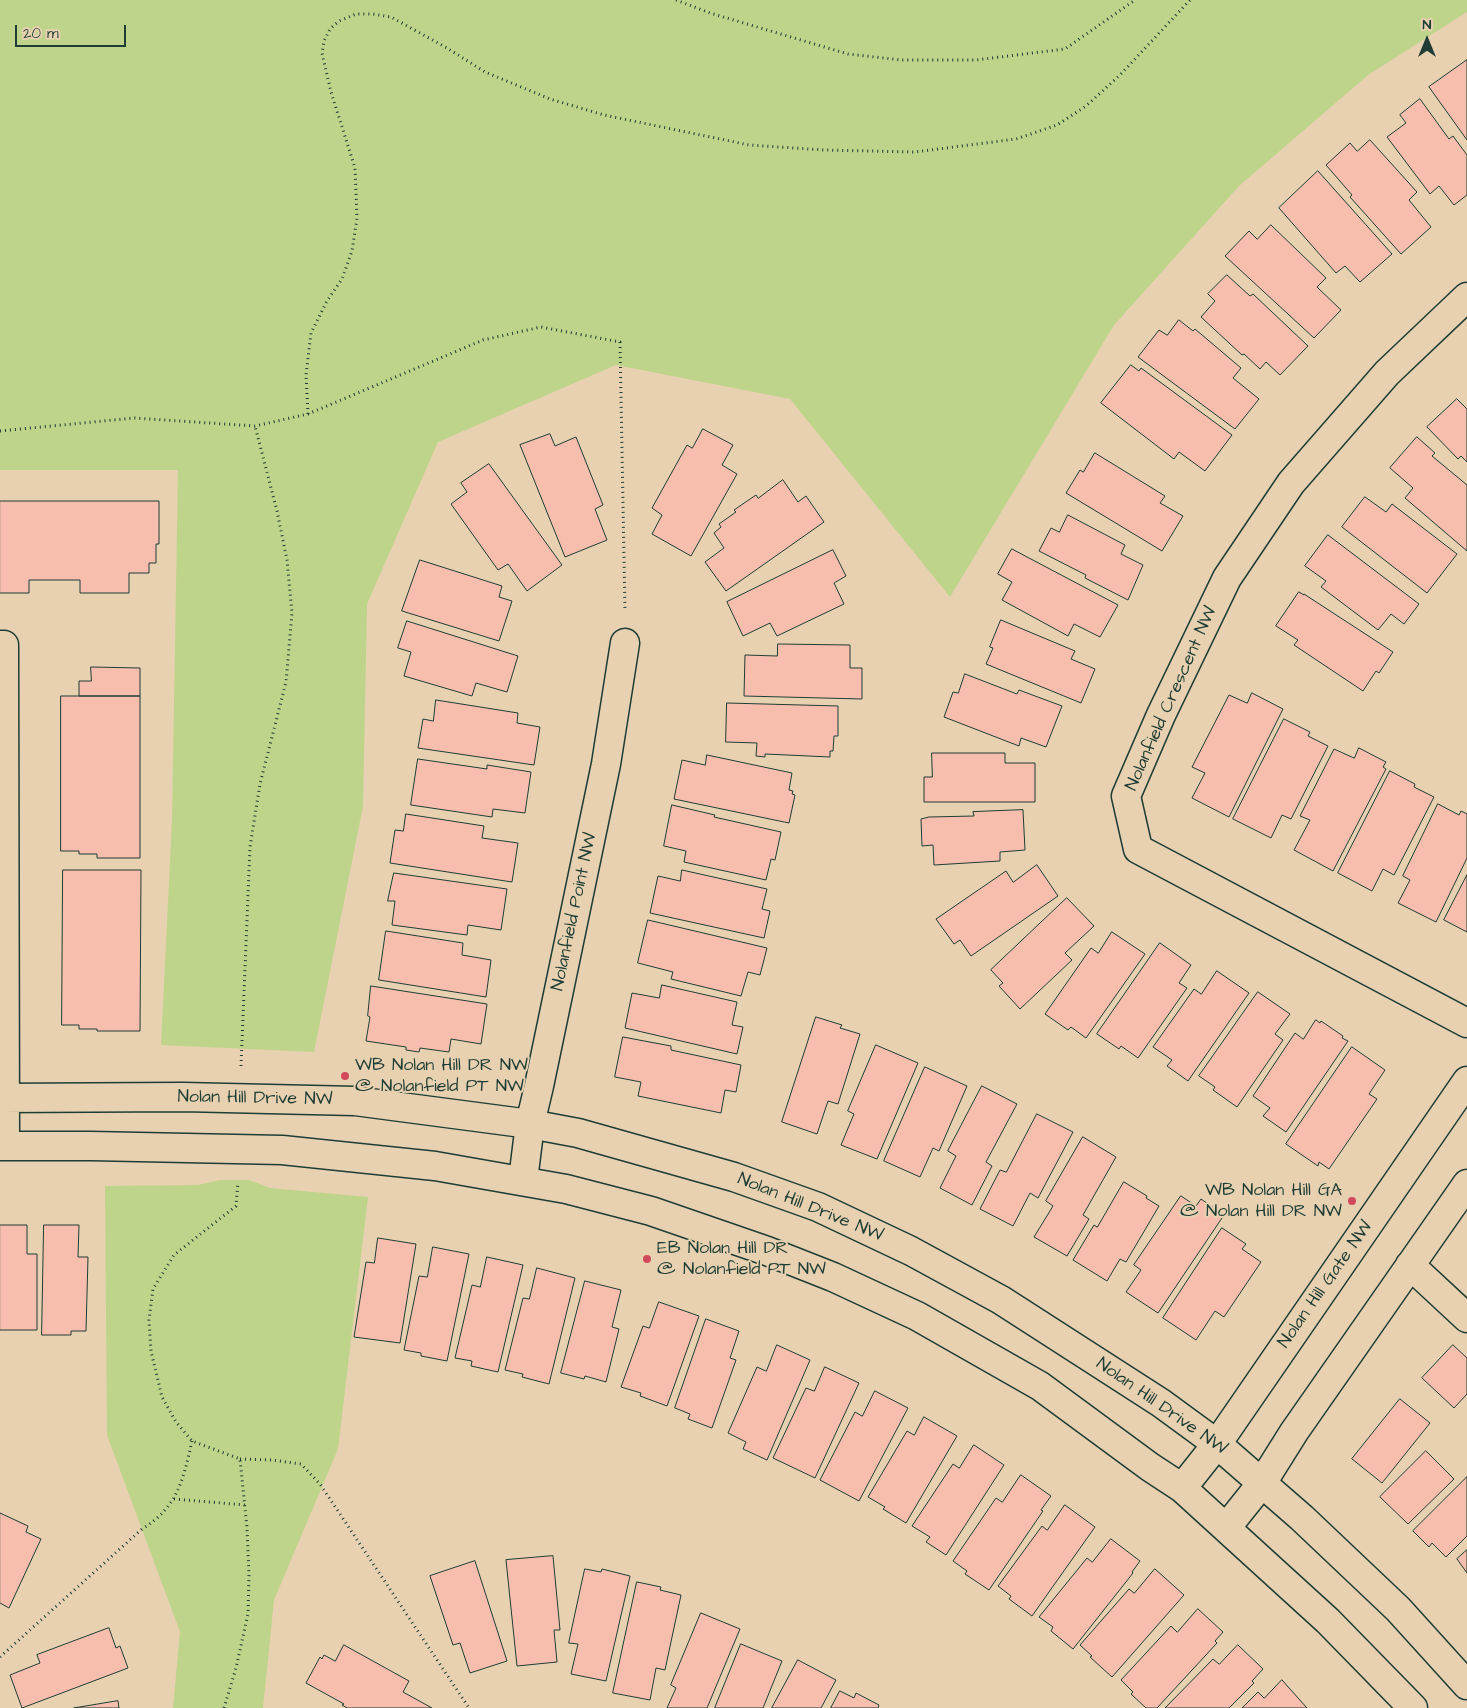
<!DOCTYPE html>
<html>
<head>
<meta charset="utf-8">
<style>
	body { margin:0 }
	#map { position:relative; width:1467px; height:1708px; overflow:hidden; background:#e7d1b0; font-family:"Architects Daughter",sans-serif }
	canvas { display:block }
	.north { position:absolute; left:1402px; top:15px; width:50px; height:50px; -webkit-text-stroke:4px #e7d1b0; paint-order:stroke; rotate:0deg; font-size:14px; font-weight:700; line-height:20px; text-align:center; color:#1f3d34 }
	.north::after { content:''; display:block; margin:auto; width:18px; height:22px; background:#1f3d34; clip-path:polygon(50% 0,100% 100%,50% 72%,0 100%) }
	.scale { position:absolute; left:15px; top:25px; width:111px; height:22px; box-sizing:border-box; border:2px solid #1f3d34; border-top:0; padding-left:6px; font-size:15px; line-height:18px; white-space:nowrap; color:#1f3d34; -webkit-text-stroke:4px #e7d1b0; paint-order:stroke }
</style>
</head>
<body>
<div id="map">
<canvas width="1467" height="1708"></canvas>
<div class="north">N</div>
<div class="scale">20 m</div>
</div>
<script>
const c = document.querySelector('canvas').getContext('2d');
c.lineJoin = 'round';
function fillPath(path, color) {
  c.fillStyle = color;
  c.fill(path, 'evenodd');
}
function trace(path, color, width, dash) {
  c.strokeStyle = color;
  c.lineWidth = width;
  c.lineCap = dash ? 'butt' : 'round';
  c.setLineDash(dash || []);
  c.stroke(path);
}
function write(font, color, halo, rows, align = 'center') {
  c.font = font + ' "Architects Daughter",sans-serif';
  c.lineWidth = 4;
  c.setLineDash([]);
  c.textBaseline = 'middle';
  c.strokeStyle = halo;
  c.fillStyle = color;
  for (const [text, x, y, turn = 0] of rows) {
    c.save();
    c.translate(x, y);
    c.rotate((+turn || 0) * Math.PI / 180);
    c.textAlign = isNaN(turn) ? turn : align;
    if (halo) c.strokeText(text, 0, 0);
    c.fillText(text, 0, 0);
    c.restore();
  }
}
fillPath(new Path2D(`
	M 0,0 L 1467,0 L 1467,12 L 1368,75 L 1239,186 L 1114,325 L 950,597 L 790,399 L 616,365 L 438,442 L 367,604 L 363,806 L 314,1052 L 161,1045 L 172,821 L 178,470 L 0,470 Z
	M 220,1180 L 249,1180 L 270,1188 L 368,1197 L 338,1449 L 274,1600 L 263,1708 L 173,1708 L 180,1632 L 107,1435 L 105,1186 L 198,1185 Z`), '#bed48a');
const building = new Path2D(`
	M 1467,60 L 1467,140 L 1429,87 Z
	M 1420,99 L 1449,139 L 1453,136 L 1467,155 L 1467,195 L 1454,205 L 1439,186 L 1430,194 L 1387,137 L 1406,123 L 1400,115 Z
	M 1370,140 L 1417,192 L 1409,200 L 1431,227 L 1401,254 L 1350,197 L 1352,195 L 1326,165 L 1350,143 L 1357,151 Z
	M 1318,171 L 1392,254 L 1360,282 L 1345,266 L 1336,273 L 1279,208 Z
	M 1271,225 L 1326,278 L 1317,287 L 1341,310 L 1314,338 L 1225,256 L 1249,231 L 1257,239 Z
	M 1227,275 L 1250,296 L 1253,294 L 1308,346 L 1280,375 L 1266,362 L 1260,369 L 1244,354 L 1242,355 L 1201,317 L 1215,301 L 1208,294 Z
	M 1179,320 L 1193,331 L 1195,329 L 1241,368 L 1233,378 L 1259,399 L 1235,429 L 1138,357 L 1159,330 L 1167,335 Z
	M 1131,365 L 1139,371 L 1141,368 L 1232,435 L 1205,471 L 1179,452 L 1174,459 L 1101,403 Z
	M 1457,399 L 1467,409 L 1467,462 L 1461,456 L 1458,459 L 1427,427 Z
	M 703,429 L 733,445 L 722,465 L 737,474 L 691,556 L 652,534 L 662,515 L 652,508 L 687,445 L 692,448 Z
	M 550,434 L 555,446 L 576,437 L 603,505 L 595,509 L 607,540 L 565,557 L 520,445 Z
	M 1417,437 L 1435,453 L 1432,456 L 1467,485 L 1467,551 L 1405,498 L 1413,488 L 1390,468 Z
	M 1095,453 L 1165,496 L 1160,503 L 1183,516 L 1162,551 L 1066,493 L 1080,470 L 1083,472 Z
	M 489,464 L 562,565 L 527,591 L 508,564 L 498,570 L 451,504 L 467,492 L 461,483 Z
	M 783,480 L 798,502 L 806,496 L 824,522 L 726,591 L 705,562 L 724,548 L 714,533 L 721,527 L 719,524 L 736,512 L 734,510 L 756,495 L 758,498 Z
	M 1365,497 L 1386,512 L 1392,504 L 1457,554 L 1427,593 L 1342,527 Z
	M 0,501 L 159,501 L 159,544 L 156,544 L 156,563 L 149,563 L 149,573 L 129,573 L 129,593 L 80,593 L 80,580 L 29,580 L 29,593 L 0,593 Z
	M 1068,515 L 1125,545 L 1121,554 L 1143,565 L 1128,600 L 1085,578 L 1086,575 L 1039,551 L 1051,528 L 1059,532 Z
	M 1328,535 L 1419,604 L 1404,624 L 1391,614 L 1378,630 L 1321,587 L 1326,581 L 1305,566 Z
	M 1012,549 L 1118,605 L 1100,637 L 1074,624 L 1068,636 L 1002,600 L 1012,582 L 998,574 Z
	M 833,550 L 846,576 L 834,583 L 844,604 L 777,636 L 770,623 L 743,636 L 727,602 Z
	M 420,560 L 502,586 L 499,597 L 512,601 L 499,641 L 402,611 Z
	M 1299,592 L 1304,595 L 1304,594 L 1393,652 L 1379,673 L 1376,671 L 1363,691 L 1294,645 L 1298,640 L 1276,626 Z
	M 1001,620 L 1075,651 L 1071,659 L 1095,669 L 1081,703 L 986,664 L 993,648 L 990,647 Z
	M 407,621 L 518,656 L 507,692 L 476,683 L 472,696 L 404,676 L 411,652 L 398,648 Z
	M 778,644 L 850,645 L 850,668 L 862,668 L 862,699 L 744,696 L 745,655 L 777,656 Z
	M 91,667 L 140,668 L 140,696 L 79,696 L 79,681 L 91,681 Z
	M 965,674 L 1017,694 L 1019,690 L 1062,706 L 1046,747 L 1021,738 L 1019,746 L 944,717 L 953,692 L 958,693 Z
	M 1252,693 L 1283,709 L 1229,817 L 1192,798 L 1205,773 L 1192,767 L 1229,695 L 1247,703 Z
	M 61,696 L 140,696 L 140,858 L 97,858 L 97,854 L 79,854 L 79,851 L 61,851 Z
	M 436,700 L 518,713 L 517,723 L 540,727 L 534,765 L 418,748 L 423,719 L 433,721 Z
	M 727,703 L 838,706 L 838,736 L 834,736 L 833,751 L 830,751 L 830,757 L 765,754 L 765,757 L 756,756 L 757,743 L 726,742 Z
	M 1284,719 L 1310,732 L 1308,736 L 1328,746 L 1291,819 L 1282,815 L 1271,838 L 1233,819 Z
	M 1359,748 L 1386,762 L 1383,767 L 1386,769 L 1333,871 L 1294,850 L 1310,820 L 1300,816 L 1334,749 L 1354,758 Z
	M 932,753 L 1005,753 L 1005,763 L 1035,763 L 1035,802 L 924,802 L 924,777 L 932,777 Z
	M 707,755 L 792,773 L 789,790 L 793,791 L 792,794 L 795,795 L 789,823 L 674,799 L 682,760 L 705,765 Z
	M 418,759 L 487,769 L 487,765 L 531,772 L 525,813 L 493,809 L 492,817 L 411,805 Z
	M 1390,771 L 1415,784 L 1414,787 L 1434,797 L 1394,875 L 1383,869 L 1372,891 L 1338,873 Z
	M 1438,804 L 1459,815 L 1461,811 L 1467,814 L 1467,858 L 1436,922 L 1398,903 L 1410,880 L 1403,876 Z
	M 672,805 L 715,815 L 714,817 L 781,832 L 775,860 L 771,859 L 766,880 L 684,862 L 686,851 L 664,846 Z
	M 1023,810 L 1025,850 L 1000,852 L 1000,861 L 934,865 L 933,845 L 922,846 L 921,819 L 929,817 L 974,816 L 973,812 Z
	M 406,814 L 484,826 L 482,838 L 518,843 L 512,882 L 390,863 L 395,830 L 403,831 Z
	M 1037,865 L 1058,896 L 971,956 L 960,940 L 954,944 L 936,919 L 1006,871 L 1013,882 Z
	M 63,870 L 141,870 L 140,1031 L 97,1031 L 97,1029 L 79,1029 L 79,1025 L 62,1025 Z
	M 682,870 L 767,889 L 762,909 L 770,911 L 764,938 L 650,913 L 658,876 L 680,881 Z
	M 394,873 L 507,889 L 501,930 L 468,925 L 467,935 L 392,925 L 395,901 L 388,901 Z
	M 1467,875 L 1467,932 L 1444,920 Z
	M 1067,898 L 1094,926 L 1065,953 L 1072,960 L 1020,1009 L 999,986 L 1003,983 L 991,970 Z
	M 648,920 L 767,948 L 760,975 L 748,972 L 741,996 L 671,979 L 673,972 L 638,963 Z
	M 386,931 L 463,943 L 462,955 L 491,960 L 486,997 L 379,980 Z
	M 1112,932 L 1145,954 L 1086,1038 L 1071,1027 L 1068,1030 L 1045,1014 L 1091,948 L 1098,953 Z
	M 1160,943 L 1191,965 L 1179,983 L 1187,988 L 1138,1058 L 1121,1046 L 1119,1049 L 1097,1034 Z
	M 1217,971 L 1249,993 L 1188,1081 L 1167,1066 L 1172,1060 L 1153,1047 L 1194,989 L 1201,994 Z
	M 662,985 L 737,1002 L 732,1025 L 743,1027 L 737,1054 L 625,1028 L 632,993 L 659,998 Z
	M 371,986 L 487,1004 L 481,1044 L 451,1039 L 449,1052 L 420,1048 L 419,1052 L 406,1050 L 406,1047 L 366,1041 L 370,1017 L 368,1016 Z
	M 1258,992 L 1290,1014 L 1275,1034 L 1283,1040 L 1237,1107 L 1213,1090 L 1215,1087 L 1199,1076 Z
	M 816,1017 L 842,1025 L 840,1028 L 860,1034 L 838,1104 L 828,1101 L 817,1134 L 782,1122 Z
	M 1316,1020 L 1320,1023 L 1321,1021 L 1343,1036 L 1342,1038 L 1348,1041 L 1286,1132 L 1263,1116 L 1270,1108 L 1253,1096 L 1295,1033 L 1303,1039 Z
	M 623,1037 L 671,1046 L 671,1050 L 741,1065 L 736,1092 L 725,1090 L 721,1113 L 638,1096 L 641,1082 L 615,1077 Z
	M 876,1045 L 918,1063 L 877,1159 L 841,1145 L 854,1114 L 848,1111 Z
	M 1352,1047 L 1385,1070 L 1369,1094 L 1377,1099 L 1329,1169 L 1319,1162 L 1318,1166 L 1286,1144 Z
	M 925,1067 L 967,1086 L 939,1151 L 933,1148 L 920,1177 L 884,1161 Z
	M 982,1086 L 1017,1104 L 986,1162 L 992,1166 L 972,1205 L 940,1188 L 956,1156 L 948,1151 Z
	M 1037,1114 L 1073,1132 L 1038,1198 L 1030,1193 L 1013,1226 L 980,1209 L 1000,1170 L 1006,1172 Z
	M 1083,1137 L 1116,1157 L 1083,1215 L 1089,1219 L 1067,1256 L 1034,1237 L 1053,1206 L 1046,1201 Z
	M 1124,1182 L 1147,1196 L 1146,1198 L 1159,1206 L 1126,1262 L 1120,1259 L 1107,1281 L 1073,1260 L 1094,1225 L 1097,1227 Z
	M 1181,1196 L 1196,1206 L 1201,1199 L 1224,1215 L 1158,1313 L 1126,1292 L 1141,1270 L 1134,1265 Z
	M 0,1225 L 27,1225 L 27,1254 L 37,1254 L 37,1330 L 0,1330 Z
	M 44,1225 L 79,1225 L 78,1257 L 88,1257 L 86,1331 L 71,1331 L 71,1335 L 42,1335 Z
	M 1222,1228 L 1246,1244 L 1242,1249 L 1261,1262 L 1224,1317 L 1215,1311 L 1196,1340 L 1163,1318 Z
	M 378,1238 L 416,1244 L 400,1343 L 354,1337 L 366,1262 L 374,1263 Z
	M 433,1247 L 469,1254 L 447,1361 L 421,1356 L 421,1353 L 404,1350 L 419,1276 L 427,1277 Z
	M 487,1257 L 523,1265 L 498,1372 L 471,1366 L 472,1361 L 455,1358 L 472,1285 L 480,1287 Z
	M 537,1268 L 575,1278 L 549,1384 L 522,1377 L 523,1374 L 505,1370 L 523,1298 L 529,1299 Z
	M 585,1281 L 621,1290 L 612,1327 L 619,1329 L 606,1382 L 585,1376 L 584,1379 L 561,1373 Z
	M 659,1302 L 699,1316 L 667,1406 L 640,1396 L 641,1393 L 621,1387 L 643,1326 L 649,1328 Z
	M 706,1319 L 739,1331 L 730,1358 L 736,1360 L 712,1428 L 688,1419 L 690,1414 L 675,1408 Z
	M 777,1345 L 810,1360 L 767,1460 L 743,1449 L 746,1442 L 728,1433 L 757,1367 L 766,1371 Z
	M 1453,1345 L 1467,1358 L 1467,1394 L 1454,1408 L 1422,1378 Z
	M 825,1367 L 859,1383 L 815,1478 L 773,1458 L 806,1388 L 814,1391 Z
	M 875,1391 L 908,1408 L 859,1501 L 820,1480 L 855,1412 L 862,1416 Z
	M 1400,1399 L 1430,1423 L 1382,1483 L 1352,1459 Z
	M 924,1417 L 957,1436 L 906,1523 L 883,1509 L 885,1507 L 868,1497 L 907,1431 L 914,1435 Z
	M 974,1445 L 1004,1465 L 946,1555 L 926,1542 L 930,1537 L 912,1526 L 953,1464 L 959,1468 Z
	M 1426,1451 L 1454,1479 L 1408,1524 L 1380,1497 Z
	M 1021,1475 L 1051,1496 L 1041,1510 L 1043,1511 L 989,1590 L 965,1574 L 967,1571 L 953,1561 L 996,1498 L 1002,1502 Z
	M 1467,1477 L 1467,1536 L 1446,1557 L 1432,1543 L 1429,1547 L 1413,1531 Z
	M 1065,1505 L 1095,1527 L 1032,1616 L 1009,1599 L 1011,1596 L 998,1586 L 1042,1526 L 1047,1530 Z
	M 0,1513 L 28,1526 L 26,1532 L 41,1539 L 9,1608 L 0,1603 Z
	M 1111,1539 L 1140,1561 L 1132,1572 L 1133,1573 L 1073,1649 L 1051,1631 L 1053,1627 L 1039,1617 L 1087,1558 L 1092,1562 Z
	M 1467,1550 L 1467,1573 L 1457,1559 Z
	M 553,1556 L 560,1630 L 554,1630 L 557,1662 L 517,1666 L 506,1560 Z
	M 475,1561 L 507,1661 L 470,1673 L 460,1643 L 453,1645 L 430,1576 Z
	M 585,1569 L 601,1572 L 602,1569 L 630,1576 L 606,1681 L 571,1674 L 578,1644 L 569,1643 Z
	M 1155,1569 L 1184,1595 L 1112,1677 L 1090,1657 L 1092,1656 L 1080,1645 L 1129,1589 L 1134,1593 Z
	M 637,1582 L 661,1587 L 660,1590 L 681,1595 L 665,1670 L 656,1668 L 650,1700 L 613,1693 Z
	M 1198,1609 L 1223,1632 L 1215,1641 L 1217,1643 L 1157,1708 L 1146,1708 L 1131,1694 L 1133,1692 L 1121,1680 L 1171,1626 L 1177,1632 Z
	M 701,1613 L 740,1629 L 707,1708 L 667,1708 L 676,1688 L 671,1685 Z
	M 109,1628 L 116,1648 L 120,1646 L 128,1668 L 22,1708 L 10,1675 L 40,1663 L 37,1655 Z
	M 741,1644 L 782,1661 L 763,1708 L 715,1708 Z
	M 344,1645 L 409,1681 L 403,1692 L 432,1708 L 347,1708 L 342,1705 L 344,1704 L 306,1683 L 320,1657 L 322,1659 L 324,1655 L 335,1661 Z
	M 1238,1645 L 1263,1669 L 1252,1681 L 1254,1683 L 1229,1708 L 1165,1708 L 1213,1659 L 1219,1664 Z
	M 798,1660 L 836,1680 L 821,1708 L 772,1708 Z
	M 1282,1680 L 1307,1708 L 1242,1708 L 1258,1692 L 1264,1698 Z
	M 840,1691 L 854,1698 L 856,1693 L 879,1705 L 878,1708 L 831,1708 Z
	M 118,1701 L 119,1708 L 74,1708 Z`);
fillPath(building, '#f7bead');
trace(building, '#1f3d34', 1);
const minor = new Path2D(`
	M 1467,297 L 1387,373 L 1291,483 L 1227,578 L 1161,715 L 1126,796 L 1138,849 L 1467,1023
	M 0,645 L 4,645 L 5,1146
	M 0,1098 L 183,1097 L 355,1101 L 530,1124 L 578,1133 L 734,1177 L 818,1207 L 911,1251 L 1001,1300 L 1161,1403 L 1217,1444 L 1302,1518 L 1398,1609 L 1467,1685
	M 0,1146 L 91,1146 L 282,1150 L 435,1166 L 566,1189 L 651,1211 L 767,1251 L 833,1277 L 917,1316 L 1040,1386 L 1150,1467 L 1182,1488 L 1328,1621 L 1413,1708
	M 523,1180 L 530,1124 L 539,1086 L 606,764 L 625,643
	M 1410,1265 L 1467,1318
	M 1182,1488 L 1217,1444 L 1467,1081
	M 1226,1528 L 1262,1483 L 1294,1432 L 1467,1184`);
trace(minor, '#1f3d34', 31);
trace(new Path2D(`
	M 676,0 L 710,13 L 848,54 L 901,60 L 976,60 L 1065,49 L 1135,0
	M 308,414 L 306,375 L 311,333 L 327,301 L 342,279 L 352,251 L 357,218 L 355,168 L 331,92 L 322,53 L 324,41 L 330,29 L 339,21 L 356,14 L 373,14 L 391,17 L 447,48 L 485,72 L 550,99 L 604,115 L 749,145 L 824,150 L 915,152 L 1016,139 L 1057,125 L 1086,106 L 1120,75 L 1190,0
	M 0,431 L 134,418 L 255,426 L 308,414 L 483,340 L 541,327 L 620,342 L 625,611
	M 241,1066 L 250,847 L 260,784 L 286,682 L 292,613 L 287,560 L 277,511 L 255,426
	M 240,1459 L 272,1460 L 301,1464 L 320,1484 L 469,1708
	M 174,1499 L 245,1505
	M 0,1657 L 142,1529 C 178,1507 183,1480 192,1441
	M 224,1708 L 236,1668 L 248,1614 L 249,1575 L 247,1528 L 240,1459 L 192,1441 L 176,1422 L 162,1397 L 151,1351 L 149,1320 L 153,1289 L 174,1255 L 236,1206 L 238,1182`), '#1f3d34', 3, [1, 4]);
trace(minor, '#e7d1b0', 28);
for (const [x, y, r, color] of [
	[345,1076,5,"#d1495b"],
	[1352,1201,5,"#d1495b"],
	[647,1259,5,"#d1495b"]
]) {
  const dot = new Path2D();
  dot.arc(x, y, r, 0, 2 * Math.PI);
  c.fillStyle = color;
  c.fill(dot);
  trace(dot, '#e7d1b0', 2);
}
write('18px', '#1f3d34', '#e7d1b0', [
	["Nolanfield Crescent NW",1172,699,-66],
	["Nolanfield Point NW",575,912,-78],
	["Nolan Hill Drive NW",255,1099,1],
	["Nolan Hill Drive NW",810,1208,22],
	["Nolan Hill Gate NW",1326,1285,-55],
	["Nolan Hill Drive NW",1161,1407,35]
]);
write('18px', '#1f3d34', '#e7d1b0', [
	["WB Nolan Hill DR NW",355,1066],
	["@ Nolanfield PT NW",355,1087],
	["WB Nolan Hill GA",1342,1191,"right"],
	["@ Nolan Hill DR NW",1342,1212,"right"],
	["EB Nolan Hill DR",657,1249],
	["@ Nolanfield PT NW",657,1270]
], 'left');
</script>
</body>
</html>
